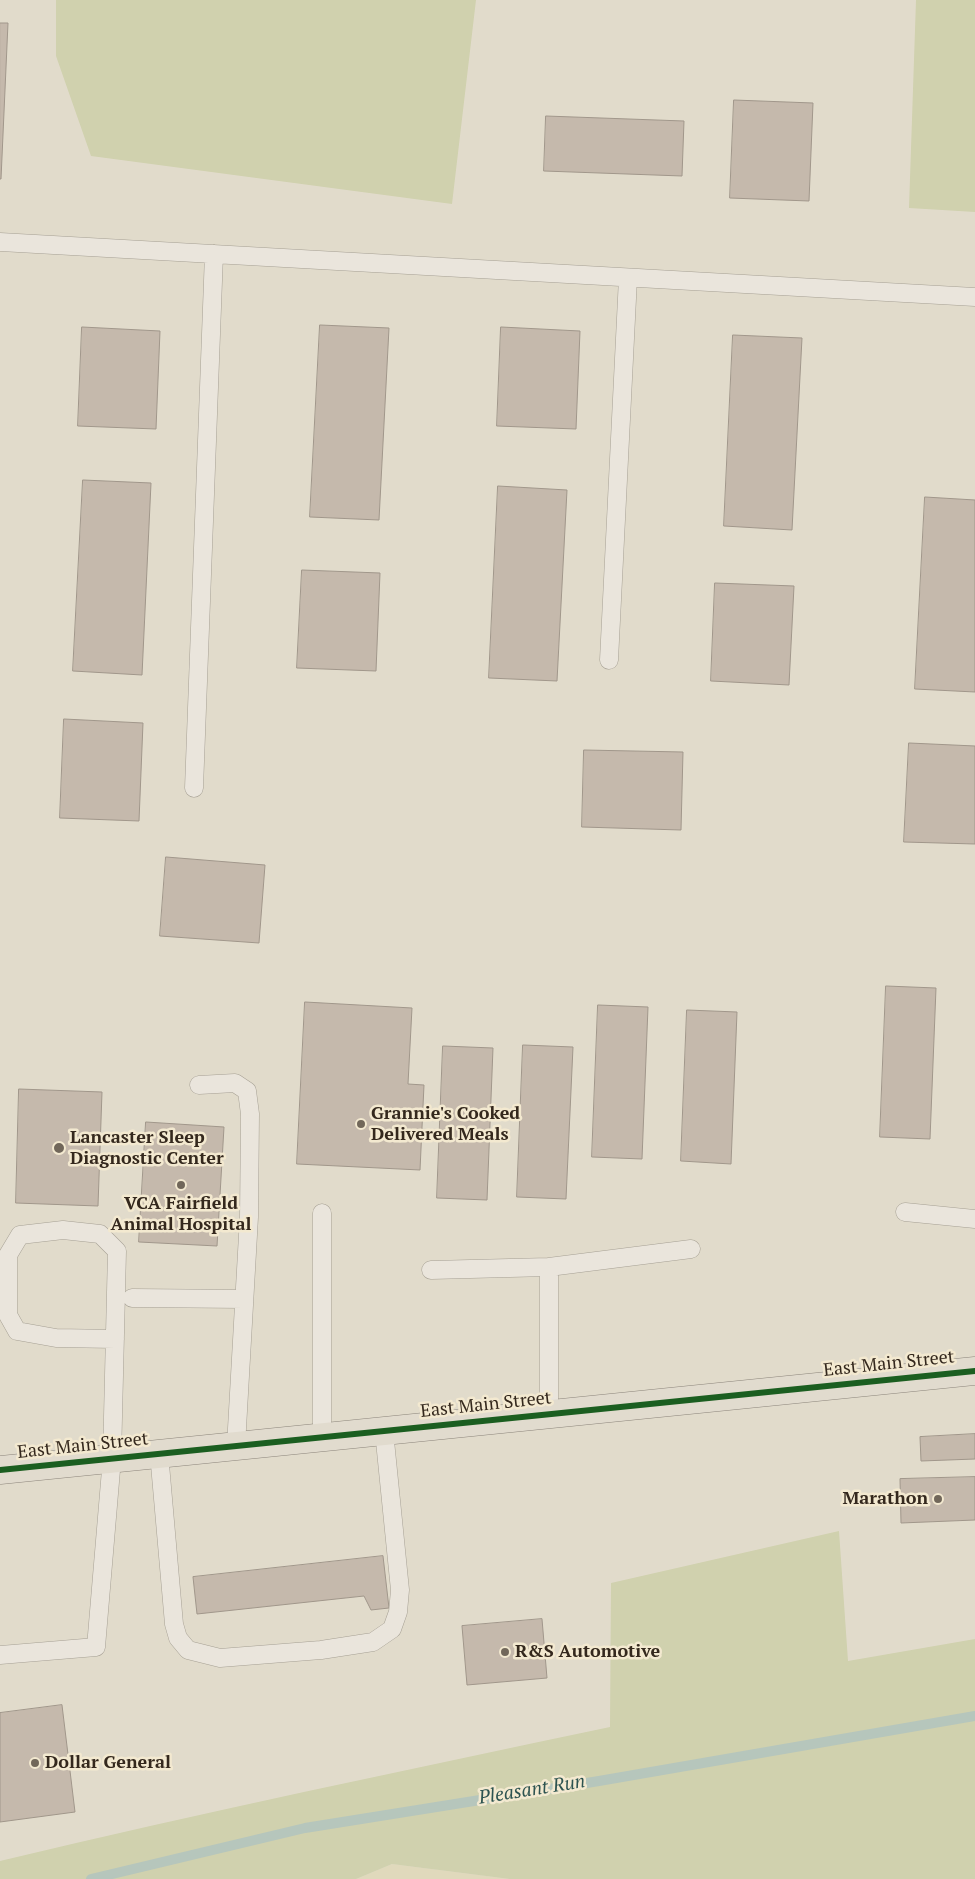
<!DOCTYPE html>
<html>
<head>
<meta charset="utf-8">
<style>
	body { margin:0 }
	canvas { display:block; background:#e1dbcb }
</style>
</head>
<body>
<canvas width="975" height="1879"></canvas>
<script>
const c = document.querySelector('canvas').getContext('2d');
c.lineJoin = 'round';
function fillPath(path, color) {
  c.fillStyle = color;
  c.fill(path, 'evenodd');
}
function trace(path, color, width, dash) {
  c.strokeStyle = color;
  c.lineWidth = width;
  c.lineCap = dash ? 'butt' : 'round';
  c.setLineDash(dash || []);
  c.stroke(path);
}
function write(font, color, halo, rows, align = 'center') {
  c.font = font + ' "PT Serif",serif';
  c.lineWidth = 5;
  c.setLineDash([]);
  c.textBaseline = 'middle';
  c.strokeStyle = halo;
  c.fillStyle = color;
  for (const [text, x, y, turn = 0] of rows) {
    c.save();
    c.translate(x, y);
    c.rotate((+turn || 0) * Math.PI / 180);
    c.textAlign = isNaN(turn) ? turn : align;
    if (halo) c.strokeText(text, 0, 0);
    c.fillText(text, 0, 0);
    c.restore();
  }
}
fillPath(new Path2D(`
	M 392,1864 L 510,1879 L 356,1879 Z`), '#e0d9bc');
fillPath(new Path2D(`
	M 56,0 L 476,0 L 452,204 L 91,156 L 56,56 Z
	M 916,0 L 975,0 L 975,212 L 909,208 Z
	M 839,1531 L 848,1661 L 975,1639 L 975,1879 L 510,1879 L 392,1864 L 356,1879 L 0,1879 L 0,1861 C 203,1812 407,1770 610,1727 L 611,1583 Z`), '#d0d1ae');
trace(new Path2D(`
	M 91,1879 L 305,1828 L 599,1781 L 975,1716`), '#b6c6bc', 10);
const building = new Path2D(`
	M 0,23 L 8,23 L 1,179 L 0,179 Z
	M 734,100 L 813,103 L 809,201 L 730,198 Z
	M 546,116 L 684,121 L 682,176 L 544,171 Z
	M 320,325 L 389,328 L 379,520 L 310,517 Z
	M 82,327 L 160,331 L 156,429 L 78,426 Z
	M 501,327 L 580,331 L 576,429 L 497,426 Z
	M 733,335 L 802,338 L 792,530 L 724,526 Z
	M 83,480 L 151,483 L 142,675 L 73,671 Z
	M 498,486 L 567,490 L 557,681 L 489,678 Z
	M 925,497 L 975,500 L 975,692 L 915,689 Z
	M 302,570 L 380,573 L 376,671 L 297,668 Z
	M 715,583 L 794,586 L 789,685 L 711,681 Z
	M 64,719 L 143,723 L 139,821 L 60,818 Z
	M 909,743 L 975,746 L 975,844 L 904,842 Z
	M 584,750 L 683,752 L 681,830 L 582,827 Z
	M 166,857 L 265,865 L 259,943 L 160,936 Z
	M 886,986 L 936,988 L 930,1139 L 880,1137 Z
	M 305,1002 L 412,1008 L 408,1084 L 424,1085 L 420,1170 L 297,1164 Z
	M 598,1005 L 648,1007 L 642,1159 L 592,1157 Z
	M 687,1010 L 737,1012 L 731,1164 L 681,1161 Z
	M 523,1045 L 573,1047 L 566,1199 L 517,1197 Z
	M 443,1046 L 493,1048 L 487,1200 L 437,1198 Z
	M 19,1089 L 102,1092 L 98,1206 L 16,1203 Z
	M 146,1122 L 224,1127 L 217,1246 L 139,1242 Z
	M 975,1434 L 975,1459 L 921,1461 L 920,1437 Z
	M 975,1477 L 975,1520 L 901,1523 L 900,1479 Z
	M 383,1556 L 389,1608 L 371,1610 L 364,1596 L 197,1614 L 193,1577 Z
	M 542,1619 L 547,1678 L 467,1685 L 462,1626 Z
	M 62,1705 L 75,1812 L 0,1822 L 0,1713 Z`);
fillPath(building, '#c5b9ac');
trace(building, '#a1978b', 1);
const lane = new Path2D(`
	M 0,242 L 975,297
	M 609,660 L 628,278
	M 194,788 L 214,254
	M 199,1085 L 235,1083 L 247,1091 L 250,1114 L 249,1217 L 236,1446
	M 905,1212 L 975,1219
	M 322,1213 L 322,1437
	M 431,1270 L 549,1267
	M 132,1298 L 244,1299
	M 549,1414 L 549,1267 L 691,1249
	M 159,1453 L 174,1624 L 178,1638 L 188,1650 L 220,1658 L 321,1650 L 373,1642 L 392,1629 L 398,1612 L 400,1590 L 384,1431
	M 0,1655 L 96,1647 L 112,1458 L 117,1251 L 100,1234 L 63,1230 L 20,1235 L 8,1255 L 8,1315 L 17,1331 L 56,1338 L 115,1339`);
const primary = new Path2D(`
	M 0,1470 L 975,1371`);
trace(lane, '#a6a094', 19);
trace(primary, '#8c857b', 29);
trace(lane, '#eae5dc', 18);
trace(primary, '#e1dbce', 28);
trace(new Path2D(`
	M 0,1470 L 975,1371`), '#1b5e20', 6);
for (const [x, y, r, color] of [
	[361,1124,5,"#71675a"],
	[59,1148,6,"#71675a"],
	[181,1185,5,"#71675a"],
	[938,1499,5,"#71675a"],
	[505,1652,5,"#71675a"],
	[35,1763,5,"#71675a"]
]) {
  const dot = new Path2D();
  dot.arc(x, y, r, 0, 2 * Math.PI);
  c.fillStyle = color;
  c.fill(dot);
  trace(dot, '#f3e9d0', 2);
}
write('bold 18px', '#34281d', '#f3e9d0', [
	["Grannie's Cooked",371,1114],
	["Delivered Meals",371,1135],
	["Lancaster Sleep",70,1138],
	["Diagnostic Center",70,1159],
	["VCA Fairfield",181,1204,"center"],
	["Animal Hospital",181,1225,"center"],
	["Marathon",928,1499,"right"],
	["R&S Automotive",515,1652],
	["Dollar General",45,1763]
], 'left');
write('18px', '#34281d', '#f3e9d0', [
	["East Main Street",889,1364,-6],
	["East Main Street",486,1405,-6],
	["East Main Street",83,1446,-6]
]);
write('italic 19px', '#2d5350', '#f3e9d0', [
	["Pleasant Run",532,1790,-9]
]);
</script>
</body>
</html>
